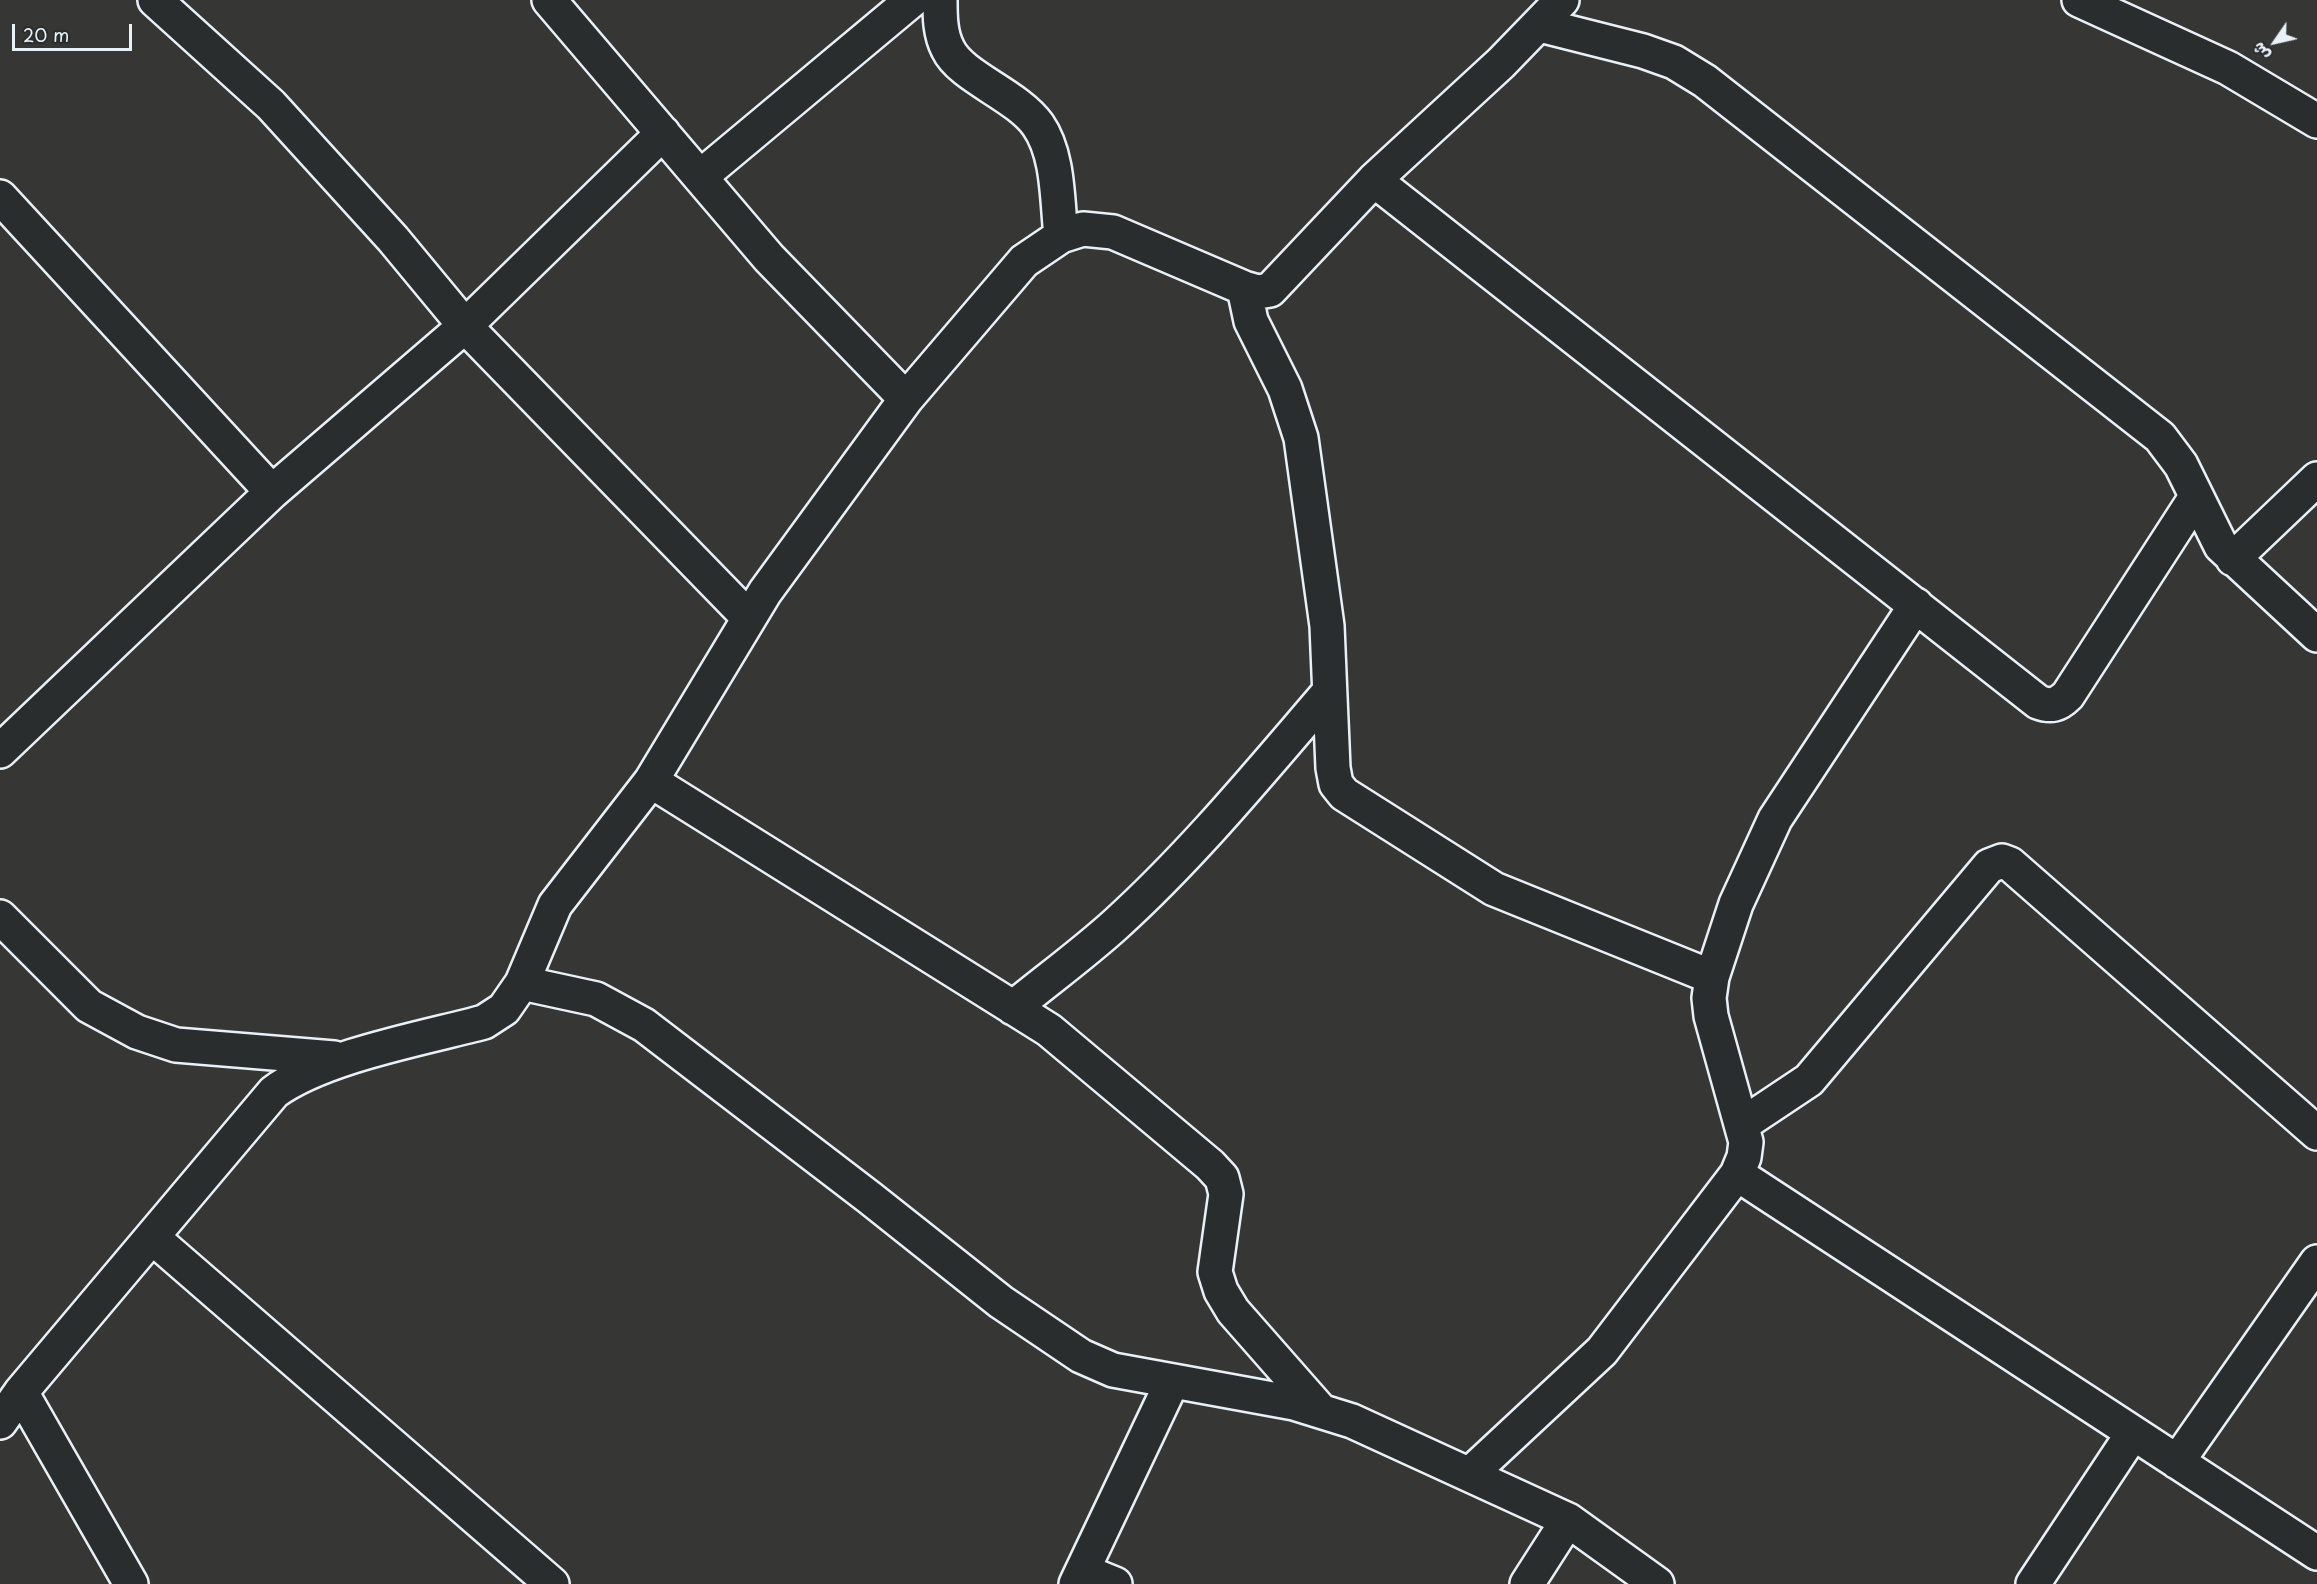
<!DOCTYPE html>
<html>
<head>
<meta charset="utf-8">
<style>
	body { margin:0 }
	#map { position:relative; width:2317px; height:1584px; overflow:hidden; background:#363635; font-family:"Playpen Sans","Playpen Sans Arabic",sans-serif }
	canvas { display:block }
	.north { position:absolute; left:2245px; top:12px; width:60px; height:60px; -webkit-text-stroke:4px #2a2d2e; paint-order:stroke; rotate:236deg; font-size:16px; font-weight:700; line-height:24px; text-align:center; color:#e8f1f8 }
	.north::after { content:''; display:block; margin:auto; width:21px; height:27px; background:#e8f1f8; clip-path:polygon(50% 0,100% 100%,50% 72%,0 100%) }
	.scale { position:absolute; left:12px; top:24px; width:120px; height:27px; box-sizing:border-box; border:3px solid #e8f1f8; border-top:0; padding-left:8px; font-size:18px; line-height:21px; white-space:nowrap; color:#e8f1f8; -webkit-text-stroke:4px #2a2d2e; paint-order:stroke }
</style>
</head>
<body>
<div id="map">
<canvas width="2317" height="1584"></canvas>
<div class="north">ش</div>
<div class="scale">20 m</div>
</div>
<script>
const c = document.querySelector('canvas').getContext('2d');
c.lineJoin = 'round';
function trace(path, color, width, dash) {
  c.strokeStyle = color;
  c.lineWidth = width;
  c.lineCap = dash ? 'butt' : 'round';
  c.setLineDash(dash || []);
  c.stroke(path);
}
const minor = new Path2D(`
	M 155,0 L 271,105 L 393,239 L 465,326 L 749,618
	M 549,0 L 769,258 L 906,399
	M 940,0 C 940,16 940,34 948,49 C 961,77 1017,95 1038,125 C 1059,155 1057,201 1061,236
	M 2079,0 L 2228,68 L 2317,121
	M 1540,25 L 1643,51 L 1674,62 L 1705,81 L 2160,437 L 2181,465 L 2221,546 L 2317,635
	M 700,177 L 912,0
	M 1374,180 L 2038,702 C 2051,707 2058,705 2068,695 L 2196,497
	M 0,197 L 272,492
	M 1244,288 L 1251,321 L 1285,389 L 1301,438 L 1327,626 L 1333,768 L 1336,784 L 1344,794 L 1494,889 L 1712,977
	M 2233,559 L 2317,479
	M 0,751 L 272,492 L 465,326 L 663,133
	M 651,781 L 1049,1030 L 1210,1165 L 1222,1178 L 1226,1194 L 1215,1272 L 1221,1291 L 1233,1311 L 1320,1410
	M 0,917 L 89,1006 L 137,1032 L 176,1045 L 334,1058
	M 522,983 L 596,999 L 644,1025 L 870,1198 L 1001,1302 L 1081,1356 L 1113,1370 L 1294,1403 L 1352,1421 L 1568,1520 L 1657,1584
	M 1013,1008 C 1047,980 1083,954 1116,924 C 1193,854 1261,771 1329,692
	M 1743,1124 L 1809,1080 L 1989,866 L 2002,861 L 2010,864 L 2317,1133
	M 1737,1174 L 2317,1553
	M 152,1237 L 552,1584
	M 21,1392 L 131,1584
	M 0,1422 L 21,1392 L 274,1092 C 323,1056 424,1038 484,1022 L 504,1009 L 522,983 L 555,905 L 651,781 L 765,592 L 906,399 L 1024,261 L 1061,236 L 1083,229 L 1113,232 L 1244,288 L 1258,292 L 1270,290 L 1374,180 L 1501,63 L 1562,0
	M 2177,1462 L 2317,1262
	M 1470,1474 L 1602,1351 L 1737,1174 L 1744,1157 L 1746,1142 L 1711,1016 L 1709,998 L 1712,977 L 1736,904 L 1775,819 L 1916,605
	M 1083,1571 L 1115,1584
	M 1076,1584 L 1172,1382
	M 1527,1584 L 1568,1520
	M 2033,1584 L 2133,1433`);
trace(minor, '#e8f1f8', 38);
trace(minor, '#2a2d2e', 33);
</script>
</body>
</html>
